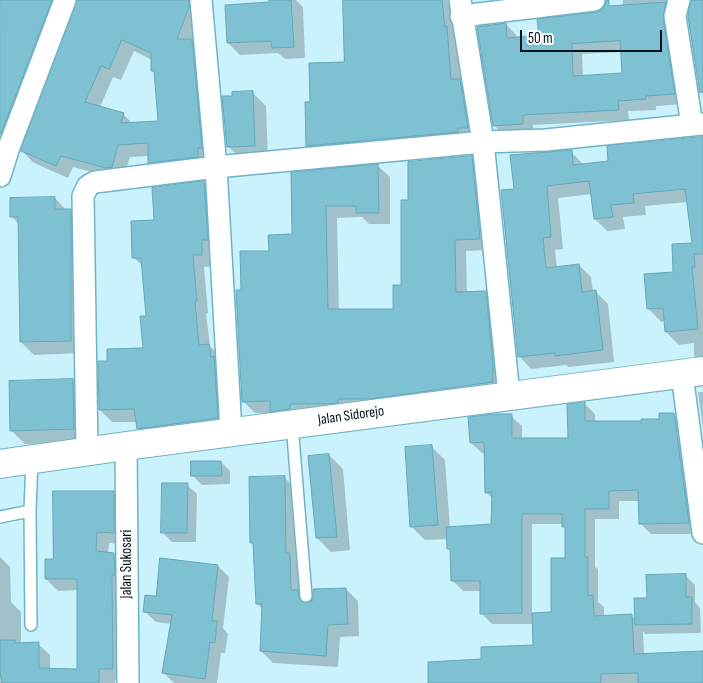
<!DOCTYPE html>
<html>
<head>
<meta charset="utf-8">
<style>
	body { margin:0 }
	#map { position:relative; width:703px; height:683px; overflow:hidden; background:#caf2fd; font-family:"Sofia Sans Condensed",sans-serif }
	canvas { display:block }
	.scale { position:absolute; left:520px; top:30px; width:142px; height:22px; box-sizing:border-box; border:2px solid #001319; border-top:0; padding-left:6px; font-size:15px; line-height:18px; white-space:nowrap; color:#001319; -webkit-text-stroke:4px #fff; paint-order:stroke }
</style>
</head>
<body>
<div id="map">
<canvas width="703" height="683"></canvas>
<div class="scale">50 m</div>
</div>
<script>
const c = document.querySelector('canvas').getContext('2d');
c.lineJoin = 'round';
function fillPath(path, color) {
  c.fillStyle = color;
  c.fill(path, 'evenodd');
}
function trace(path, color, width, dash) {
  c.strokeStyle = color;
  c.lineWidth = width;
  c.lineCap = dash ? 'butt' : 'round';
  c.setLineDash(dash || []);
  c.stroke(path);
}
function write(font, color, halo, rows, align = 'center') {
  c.font = font + ' "Sofia Sans Condensed",sans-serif';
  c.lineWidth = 4;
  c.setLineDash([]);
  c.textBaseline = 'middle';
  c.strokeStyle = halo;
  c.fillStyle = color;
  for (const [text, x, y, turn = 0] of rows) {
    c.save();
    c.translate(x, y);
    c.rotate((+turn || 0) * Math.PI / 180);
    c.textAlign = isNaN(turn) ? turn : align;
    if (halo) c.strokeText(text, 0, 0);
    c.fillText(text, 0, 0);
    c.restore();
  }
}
fillPath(new Path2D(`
	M 0,0 L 68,0 L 13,145 L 0,139 Z
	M 89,0 L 208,0 L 192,42 L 203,53 L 213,159 L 162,174 L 150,162 L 149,156 L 130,157 L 123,179 L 119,179 L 73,167 L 68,178 L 34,163 L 22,151 ZM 134,51 L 152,60 L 152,70 L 156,74 L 160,122 L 133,124 L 123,114 L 100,107 L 113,77 L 121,80 Z
	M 270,0 L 296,0 L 303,7 L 305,58 L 285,59 L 278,53 L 240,55 L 228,43 L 270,4 Z
	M 343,0 L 452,0 L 458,39 L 461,82 L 471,92 L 478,138 L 318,156 L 307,146 L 311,103 L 345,63 Z
	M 623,0 L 683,0 L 684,104 L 656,106 L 656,110 L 628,111 L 629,120 L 533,125 L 533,134 L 505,136 L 494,125 L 506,24 L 516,35 L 516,38 L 541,36 L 596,14 L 623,6 ZM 622,52 L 623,74 L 583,77 L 582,54 Z
	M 252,92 L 266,106 L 268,159 L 242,160 L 228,146 L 234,97 Z
	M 703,138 L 703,249 L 688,202 L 645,206 L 646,215 L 623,217 L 625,229 L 607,231 L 595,219 L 592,194 L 558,198 L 563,249 L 555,250 L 557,268 L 579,265 L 591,277 L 593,292 L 595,291 L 608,304 L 614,362 L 569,367 L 566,365 L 531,369 L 519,356 L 515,190 L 571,152 L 584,165 L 610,162 Z
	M 471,157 L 483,169 L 491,250 L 466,251 L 467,293 L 485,293 L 497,304 L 504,394 L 283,423 L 273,413 L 255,413 L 243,401 L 242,291 L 270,252 L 293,235 L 293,174 L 378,166 L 390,177 L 390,224 L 369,224 L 362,217 L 337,218 L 339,310 L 395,310 L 403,286 L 409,201 Z
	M 204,182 L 216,195 L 214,266 L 204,267 L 208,313 L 206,314 L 210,346 L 221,357 L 230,430 L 151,441 L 138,428 L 137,422 L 112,422 L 100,410 L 109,362 L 144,349 L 148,317 L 144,267 L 134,258 L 155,221 Z
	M 55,198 L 66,210 L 70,210 L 83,223 L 83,353 L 34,355 L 21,342 L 20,225 L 12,217 Z
	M 693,245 L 703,254 L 703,365 L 694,356 L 694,343 L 679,345 L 666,332 L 665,321 L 661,322 L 649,309 Z
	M 73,380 L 87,394 L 87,443 L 25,444 L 11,430 Z
	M 698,392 L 703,392 L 703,428 Z
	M 584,403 L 595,414 L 595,422 L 642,422 L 661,420 L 674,414 L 685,425 L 699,534 L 651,534 L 640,523 L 640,501 L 619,501 L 619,519 L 595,519 L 595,567 L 598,569 L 598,602 L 604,607 L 604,617 L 632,616 L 636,620 L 648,599 L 686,576 L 695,585 L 695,602 L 700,608 L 701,633 L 645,634 L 643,631 L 644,655 L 703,652 L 703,683 L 430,683 L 482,660 L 534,647 L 533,624 L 492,624 L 481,613 L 481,591 L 463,591 L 452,580 L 452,551 L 449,548 L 448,539 L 425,540 L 412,527 L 431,446 L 445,460 L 450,528 L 493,525 L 493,499 L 486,492 L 486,453 L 482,453 L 471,443 L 511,416 L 522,426 L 522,439 L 569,439 ZM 532,524 L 564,524 L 566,529 L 566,559 L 552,613 L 532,614 Z
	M 329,455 L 343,469 L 350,550 L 331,552 L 317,538 Z
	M 221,462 L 230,471 L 230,484 L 202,485 L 192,475 Z
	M 285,478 L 297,490 L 298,563 L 302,567 L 303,596 L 310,603 L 315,596 L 346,589 L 358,601 L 359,636 L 340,637 L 338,667 L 273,663 L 261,651 L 263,610 L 257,603 L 255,546 L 251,543 Z
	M 187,485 L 197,494 L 196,542 L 172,542 L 163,533 Z
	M 113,492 L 125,504 L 125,544 L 109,543 L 108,553 L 114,554 L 126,566 L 124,680 L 115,680 L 115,683 L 0,683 L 0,557 L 10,567 L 11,602 L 21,612 L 21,644 L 38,644 L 50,655 L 50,670 L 78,670 L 78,590 L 58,591 L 46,579 L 55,560 Z
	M 218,566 L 229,577 L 223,628 L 228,634 L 225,653 L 221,653 L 217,683 L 174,683 L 164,673 L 172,624 L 156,622 L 144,611 L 157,597 Z`), '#0003');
const building = new Path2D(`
	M 0,0 L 52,0 L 1,134 L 0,133 Z
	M 77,0 L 189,0 L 189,7 L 177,39 L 192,39 L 202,148 L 198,148 L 198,157 L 148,163 L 148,143 L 118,145 L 112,167 L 106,168 L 61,156 L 56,166 L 21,151 ZM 122,40 L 151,53 L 151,71 L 154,71 L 158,121 L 121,123 L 124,113 L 85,102 L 101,66 L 109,69 Z
	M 269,0 L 291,0 L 294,47 L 272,48 L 271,41 L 227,43 L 225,5 L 269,2 Z
	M 343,0 L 442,0 L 445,27 L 447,26 L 451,79 L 460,79 L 468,128 L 458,128 L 458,132 L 306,146 L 305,102 L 310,102 L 309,63 L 344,62 Z
	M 606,0 L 609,0 L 609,6 L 666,2 L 663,18 L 675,94 L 646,96 L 646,99 L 618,101 L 619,110 L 523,115 L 523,124 L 493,126 L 477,27 L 506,23 L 507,38 L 539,35 L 537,19 L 596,12 L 602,10 L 605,5 ZM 620,41 L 622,73 L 573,76 L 572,44 Z
	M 691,0 L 703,0 L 703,92 L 700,93 L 688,17 Z
	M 253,91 L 255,146 L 227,147 L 222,96 L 232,96 L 232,92 Z
	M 703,137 L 703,254 L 694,254 L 695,267 L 692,267 L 698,329 L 665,332 L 663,308 L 647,309 L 644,274 L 673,272 L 672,244 L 692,243 L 685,189 L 633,194 L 634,203 L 611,205 L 613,217 L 594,219 L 589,181 L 547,186 L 551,237 L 543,238 L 546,268 L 579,264 L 582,292 L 596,290 L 603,350 L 555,356 L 555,353 L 518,357 L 501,190 L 514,189 L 510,155 L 572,150 L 573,165 L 608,161 L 607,146 Z
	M 472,156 L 480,239 L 455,240 L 456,292 L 486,291 L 493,362 L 493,382 L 370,399 L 338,399 L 338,403 L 325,404 L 290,404 L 290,409 L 270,412 L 270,401 L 242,402 L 236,290 L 241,290 L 240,251 L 269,251 L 268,235 L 292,234 L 291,172 L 378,164 L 379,213 L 356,213 L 356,206 L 326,206 L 328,309 L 393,309 L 393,285 L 401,285 L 401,200 L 408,200 L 408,162 Z
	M 204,181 L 208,240 L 202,240 L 202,255 L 193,255 L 197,301 L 195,302 L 199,345 L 209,344 L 211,357 L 214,356 L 218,418 L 137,429 L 134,409 L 99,410 L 98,361 L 107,361 L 107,349 L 143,348 L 140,316 L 146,316 L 141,258 L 132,258 L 131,221 L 154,220 L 152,188 Z
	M 55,197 L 55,209 L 71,209 L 71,341 L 20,342 L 18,217 L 10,217 L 10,198 Z
	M 73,379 L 74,429 L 10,431 L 9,381 Z
	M 585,402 L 585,421 L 641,421 L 641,419 L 659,419 L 659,413 L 674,413 L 689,523 L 639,524 L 638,490 L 609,491 L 609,509 L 585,509 L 585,557 L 588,557 L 588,596 L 593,595 L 594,616 L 632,614 L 634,654 L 703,651 L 703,683 L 638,683 L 638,673 L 601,674 L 601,683 L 428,683 L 428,662 L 481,659 L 481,647 L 533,645 L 532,613 L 551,612 L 551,558 L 565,558 L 565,527 L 562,527 L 562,514 L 522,514 L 522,613 L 480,614 L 480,581 L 451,581 L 450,549 L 447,549 L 446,527 L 491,524 L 492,492 L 485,493 L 484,442 L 470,443 L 468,417 L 494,414 L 512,414 L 512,438 L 568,438 L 567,404 Z
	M 432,445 L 438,525 L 410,527 L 405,447 Z
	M 329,454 L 337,537 L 316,538 L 308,456 Z
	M 191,461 L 221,461 L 222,476 L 191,476 Z
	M 285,476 L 286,553 L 290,553 L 291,590 L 298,590 L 300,600 L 306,603 L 313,600 L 313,589 L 346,588 L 348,624 L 328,625 L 326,656 L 260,651 L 262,604 L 256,604 L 253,543 L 250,543 L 249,477 Z
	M 162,483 L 188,483 L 187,533 L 161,533 Z
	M 53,491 L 114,491 L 114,533 L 97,532 L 96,551 L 114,553 L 115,575 L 112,575 L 113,669 L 99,669 L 99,683 L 2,683 L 1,676 L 0,676 L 0,640 L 15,640 L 15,643 L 39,642 L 39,668 L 77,669 L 77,579 L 45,579 L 45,559 L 53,559 Z
	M 160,558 L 218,565 L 212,621 L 217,621 L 215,643 L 210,642 L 205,679 L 162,673 L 172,615 L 143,612 L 145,595 L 156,596 Z
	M 686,574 L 686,597 L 692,597 L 692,624 L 635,625 L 634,598 L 647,598 L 646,575 Z`);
fillPath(building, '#7dc1d3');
trace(building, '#64a7b9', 1);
const lane = new Path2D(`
	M 292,424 L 306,596
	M 0,517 L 30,511
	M 31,625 L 30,511 L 32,459`);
const street = new Path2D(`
	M 201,0 L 216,167 L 231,432
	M 460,0 L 483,142 L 509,395
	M 679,0 L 675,16 L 692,125
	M 461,16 L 594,0
	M 0,176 L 9,147 L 65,0
	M 682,374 L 703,533
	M 126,446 L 128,683
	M 87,451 L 83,196 L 88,186 L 95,182 L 216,167 L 483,142 L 546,140 L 703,124`);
const secondary = new Path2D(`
	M 0,464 L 126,446 L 703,371`);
trace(lane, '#6fb3c5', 14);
trace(street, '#6fb3c5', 24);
trace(secondary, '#6fb3c5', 30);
trace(lane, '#fff', 11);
trace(street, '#fff', 21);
trace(secondary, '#fff', 28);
write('15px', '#001319', '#fff', [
	["Jalan Sidorejo",351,416,-8],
	["Jalan Sukosari",127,564,-90]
]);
</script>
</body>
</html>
